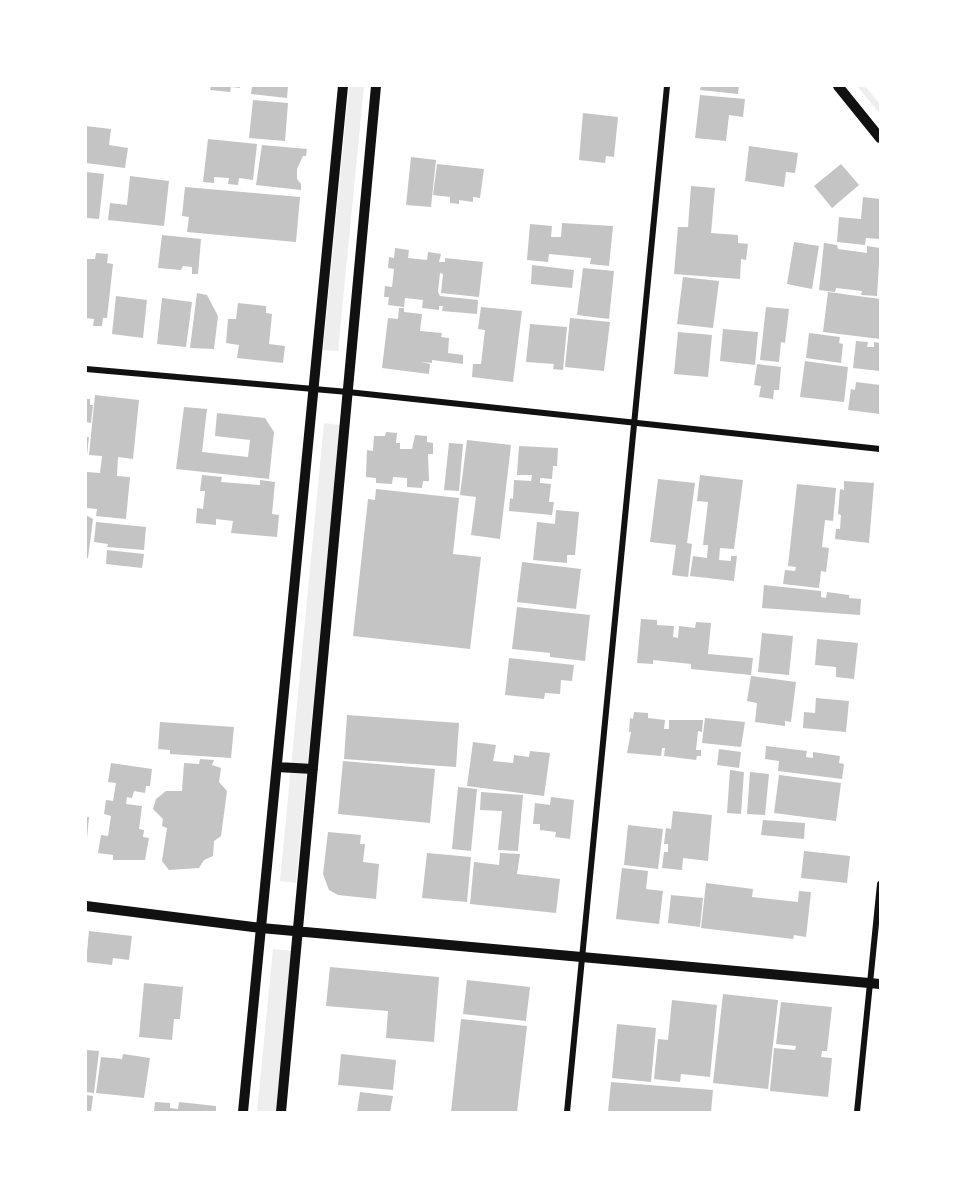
<!DOCTYPE html>
<html>
<head>
<meta charset="utf-8">
<style>
	body { margin:0 }
	#map { position:relative; width:966px; height:1198px; overflow:hidden; background:#fff; font-family:"Roboto Serif",serif }
	canvas { display:block }
	.frame { position:absolute; inset:0; border:87px solid #fff; pointer-events:none }
</style>
</head>
<body>
<div id="map">
<canvas width="966" height="1198"></canvas>
<div class="frame"></div>
</div>
<script>
const c = document.querySelector('canvas').getContext('2d');
c.lineJoin = 'round';
function fillPath(path, color) {
  c.fillStyle = color;
  c.fill(path, 'evenodd');
}
function trace(path, color, width, dash) {
  c.strokeStyle = color;
  c.lineWidth = width;
  c.lineCap = dash ? 'butt' : 'round';
  c.setLineDash(dash || []);
  c.stroke(path);
}
fillPath(new Path2D(`
	M 349,86 L 364,86 L 338,351 L 323,350 Z
	M 857,86 L 865,86 L 880,104 L 880,114 Z
	M 324,423 L 340,425 L 296,883 L 280,881 Z
	M 273,949 L 292,951 L 276,1112 L 257,1112 Z`), '#eee');
fillPath(new Path2D(`
	M 211,86 L 240,86 L 240,88 L 231,87 L 230,92 L 210,90 Z
	M 252,86 L 288,86 L 287,98 L 251,94 Z
	M 701,86 L 739,86 L 738,94 L 700,90 Z
	M 700,95 L 745,99 L 743,117 L 729,115 L 726,141 L 695,138 Z
	M 253,100 L 288,103 L 285,141 L 249,138 Z
	M 583,113 L 618,117 L 614,157 L 606,156 L 605,163 L 579,160 Z
	M 86,126 L 111,129 L 109,145 L 128,148 L 125,168 L 86,163 Z
	M 208,139 L 257,144 L 253,180 L 239,178 L 238,185 L 228,184 L 229,178 L 214,177 L 214,183 L 203,182 Z
	M 262,145 L 307,149 L 306,156 L 303,156 L 297,169 L 297,179 L 301,184 L 301,190 L 256,185 Z
	M 749,146 L 798,153 L 795,173 L 786,172 L 784,187 L 745,181 Z
	M 411,157 L 436,160 L 431,207 L 406,205 Z
	M 437,164 L 484,169 L 480,198 L 473,197 L 473,202 L 459,200 L 459,204 L 450,203 L 450,197 L 433,195 Z
	M 841,164 L 859,185 L 832,208 L 814,186 Z
	M 86,172 L 104,174 L 99,219 L 86,218 Z
	M 130,176 L 169,181 L 164,226 L 108,220 L 110,203 L 127,205 Z
	M 691,186 L 715,188 L 711,233 L 738,235 L 738,243 L 748,244 L 746,260 L 741,259 L 740,279 L 674,274 L 678,227 L 688,227 Z
	M 185,187 L 300,197 L 296,242 L 187,232 L 189,217 L 182,216 Z
	M 863,197 L 880,199 L 880,239 L 866,238 L 865,245 L 837,242 L 839,217 L 861,219 Z
	M 562,223 L 613,226 L 609,266 L 590,264 L 591,258 L 549,254 L 548,262 L 527,260 L 530,224 L 552,226 L 551,237 L 561,237 Z
	M 162,235 L 201,239 L 198,274 L 192,274 L 192,267 L 183,266 L 181,270 L 158,268 Z
	M 794,242 L 819,246 L 812,289 L 787,284 Z
	M 824,243 L 837,245 L 838,249 L 867,253 L 867,246 L 880,248 L 877,296 L 861,295 L 862,291 L 836,288 L 835,292 L 819,290 Z
	M 395,248 L 409,250 L 408,258 L 427,260 L 428,252 L 441,254 L 439,262 L 445,262 L 445,258 L 483,262 L 479,297 L 441,293 L 443,274 L 440,273 L 438,292 L 440,296 L 478,300 L 477,314 L 442,311 L 443,306 L 439,306 L 439,310 L 422,308 L 423,300 L 405,298 L 404,307 L 388,305 L 389,297 L 384,297 L 385,286 L 392,287 L 394,269 L 388,268 L 389,257 L 394,258 Z
	M 96,253 L 108,254 L 107,263 L 113,264 L 107,318 L 103,318 L 102,326 L 93,326 L 94,319 L 86,318 L 86,259 L 95,259 Z
	M 532,265 L 574,270 L 572,288 L 531,284 Z
	M 583,268 L 614,271 L 609,319 L 577,315 Z
	M 683,277 L 719,281 L 713,328 L 677,324 Z
	M 828,292 L 880,299 L 880,339 L 823,332 Z
	M 197,293 L 207,295 L 218,316 L 214,349 L 190,348 Z
	M 116,296 L 147,300 L 143,338 L 112,334 Z
	M 162,298 L 192,302 L 186,347 L 157,344 Z
	M 238,303 L 266,306 L 266,313 L 272,314 L 269,344 L 285,346 L 283,363 L 237,358 L 239,345 L 226,343 L 228,319 L 236,319 Z
	M 481,307 L 522,311 L 513,382 L 472,377 L 473,364 L 481,364 L 485,330 L 478,329 Z
	M 766,307 L 789,309 L 785,343 L 781,342 L 779,362 L 760,360 Z
	M 399,308 L 404,308 L 404,312 L 422,314 L 420,331 L 442,333 L 441,337 L 449,338 L 448,353 L 463,355 L 463,364 L 432,360 L 432,363 L 421,362 L 430,364 L 429,374 L 382,368 L 388,318 L 398,319 Z
	M 570,318 L 610,322 L 604,371 L 565,367 Z
	M 530,324 L 567,327 L 563,370 L 553,369 L 554,364 L 526,362 Z
	M 723,329 L 758,332 L 755,365 L 720,361 Z
	M 678,332 L 712,335 L 708,377 L 674,374 Z
	M 809,333 L 840,337 L 839,343 L 843,344 L 841,363 L 806,358 Z
	M 856,341 L 868,342 L 867,347 L 874,347 L 874,342 L 880,343 L 880,371 L 853,368 Z
	M 805,361 L 848,367 L 844,402 L 800,397 Z
	M 757,364 L 781,367 L 779,390 L 774,390 L 773,399 L 759,397 L 761,386 L 754,385 Z
	M 856,382 L 880,385 L 880,414 L 848,410 L 851,389 L 855,390 Z
	M 95,395 L 139,400 L 133,459 L 118,457 L 117,476 L 130,477 L 126,519 L 96,516 L 97,509 L 86,508 L 87,472 L 100,473 L 102,456 L 89,455 Z
	M 86,399 L 90,399 L 90,405 L 93,405 L 91,423 L 86,422 Z
	M 184,407 L 207,409 L 202,452 L 248,457 L 250,440 L 215,436 L 217,413 L 265,418 L 274,432 L 269,479 L 176,469 Z
	M 386,432 L 397,433 L 396,443 L 400,443 L 400,449 L 412,449 L 415,435 L 427,436 L 427,442 L 433,443 L 433,454 L 428,454 L 429,481 L 423,481 L 422,488 L 407,487 L 407,478 L 393,477 L 392,484 L 376,483 L 376,478 L 366,477 L 367,450 L 373,451 L 374,436 L 385,436 Z
	M 86,437 L 89,437 L 87,455 L 86,455 Z
	M 467,440 L 511,445 L 500,539 L 471,535 L 476,497 L 460,495 Z
	M 449,443 L 463,444 L 459,491 L 444,490 Z
	M 519,446 L 558,448 L 557,466 L 553,466 L 552,479 L 540,478 L 540,483 L 551,484 L 549,502 L 554,502 L 552,515 L 509,511 L 510,498 L 513,499 L 514,480 L 531,481 L 532,475 L 517,475 Z
	M 202,475 L 222,477 L 221,482 L 260,485 L 260,480 L 275,482 L 272,514 L 279,515 L 277,537 L 231,533 L 233,521 L 216,519 L 216,525 L 196,523 L 197,508 L 203,509 L 205,491 L 200,491 Z
	M 700,475 L 743,480 L 734,549 L 720,548 L 719,560 L 731,561 L 731,556 L 737,556 L 734,581 L 690,576 L 693,556 L 707,558 L 708,545 L 703,545 L 708,502 L 697,501 Z
	M 658,479 L 695,483 L 687,543 L 692,544 L 688,577 L 672,575 L 676,545 L 650,542 Z
	M 844,481 L 874,483 L 869,543 L 835,539 L 836,529 L 840,529 L 841,515 L 838,514 L 840,489 L 844,490 Z
	M 797,484 L 836,488 L 833,521 L 825,520 L 822,547 L 829,548 L 826,572 L 821,571 L 819,588 L 783,584 L 785,570 L 795,571 L 796,567 L 788,566 Z
	M 376,489 L 459,498 L 453,554 L 481,557 L 470,649 L 353,636 L 368,499 L 375,500 Z
	M 556,510 L 579,512 L 575,555 L 567,555 L 567,563 L 533,560 L 537,522 L 555,524 Z
	M 86,515 L 93,519 L 88,558 L 86,558 Z
	M 96,522 L 146,527 L 144,550 L 107,547 L 108,544 L 94,542 Z
	M 107,550 L 144,554 L 142,568 L 106,564 Z
	M 522,562 L 581,569 L 576,609 L 517,602 Z
	M 764,585 L 821,591 L 821,597 L 826,598 L 827,592 L 849,595 L 849,598 L 861,599 L 860,615 L 762,608 Z
	M 517,607 L 590,615 L 585,661 L 550,657 L 550,653 L 512,649 Z
	M 641,619 L 657,620 L 657,625 L 674,626 L 673,637 L 678,638 L 679,626 L 695,628 L 696,622 L 711,623 L 708,654 L 753,658 L 751,675 L 691,669 L 691,664 L 653,660 L 653,664 L 637,663 Z
	M 762,633 L 793,636 L 789,675 L 758,672 Z
	M 817,639 L 858,643 L 854,679 L 836,677 L 836,667 L 815,665 Z
	M 509,658 L 574,665 L 572,681 L 561,680 L 560,694 L 545,693 L 544,699 L 505,695 Z
	M 751,676 L 796,682 L 791,722 L 785,721 L 785,726 L 755,722 L 757,703 L 747,701 Z
	M 816,698 L 849,701 L 846,732 L 803,728 L 804,712 L 815,713 Z
	M 634,712 L 648,713 L 648,718 L 665,720 L 664,729 L 669,729 L 669,720 L 703,720 L 702,732 L 698,731 L 696,750 L 701,750 L 701,756 L 697,756 L 696,760 L 664,756 L 665,748 L 662,748 L 661,756 L 627,753 L 631,732 L 629,732 L 630,718 L 633,719 Z
	M 347,715 L 459,723 L 456,767 L 344,759 Z
	M 705,718 L 745,722 L 741,747 L 702,743 Z
	M 160,722 L 234,727 L 231,758 L 170,754 L 170,750 L 158,749 Z
	M 473,742 L 496,745 L 493,761 L 513,763 L 514,755 L 529,757 L 530,751 L 550,753 L 544,796 L 467,786 Z
	M 766,746 L 807,751 L 806,757 L 813,758 L 813,752 L 840,756 L 839,763 L 844,764 L 842,779 L 778,771 L 779,761 L 765,759 Z
	M 719,749 L 741,752 L 739,768 L 717,765 Z
	M 200,759 L 214,760 L 212,765 L 221,768 L 219,782 L 227,791 L 221,836 L 214,841 L 213,856 L 204,860 L 199,868 L 169,870 L 162,861 L 167,828 L 162,826 L 163,819 L 153,809 L 156,799 L 166,791 L 182,791 L 184,763 L 199,764 Z
	M 343,761 L 435,769 L 430,823 L 338,814 Z
	M 111,763 L 152,769 L 150,786 L 146,786 L 145,793 L 134,791 L 132,798 L 127,797 L 126,804 L 142,806 L 139,829 L 144,830 L 143,837 L 149,838 L 145,860 L 113,860 L 113,855 L 98,853 L 101,835 L 108,836 L 111,816 L 104,814 L 106,800 L 113,801 L 116,783 L 108,782 Z
	M 730,770 L 744,772 L 741,814 L 727,813 Z
	M 750,772 L 769,774 L 765,815 L 747,814 Z
	M 779,775 L 841,783 L 836,821 L 774,813 Z
	M 458,787 L 477,789 L 471,851 L 452,849 Z
	M 481,792 L 523,795 L 518,851 L 498,850 L 502,811 L 480,810 Z
	M 551,797 L 574,800 L 570,839 L 555,837 L 556,832 L 540,830 L 540,824 L 533,824 L 535,803 L 550,805 Z
	M 673,811 L 712,815 L 708,861 L 683,858 L 682,870 L 662,868 L 664,852 L 668,852 L 668,844 L 664,844 L 666,828 L 671,829 Z
	M 86,817 L 89,817 L 87,838 L 86,838 Z
	M 763,820 L 805,823 L 804,839 L 761,835 Z
	M 628,825 L 663,829 L 658,869 L 624,865 Z
	M 328,832 L 361,835 L 360,844 L 365,844 L 363,862 L 379,864 L 376,899 L 338,895 L 329,890 L 323,874 Z
	M 804,851 L 850,856 L 847,883 L 801,878 Z
	M 427,853 L 471,857 L 467,902 L 422,898 Z
	M 500,853 L 520,854 L 517,874 L 560,879 L 556,913 L 470,904 L 474,862 L 499,865 Z
	M 622,868 L 648,871 L 646,889 L 663,891 L 659,924 L 616,919 Z
	M 706,883 L 753,889 L 752,897 L 798,902 L 799,891 L 811,892 L 806,937 L 794,935 L 793,939 L 701,928 Z
	M 671,895 L 703,898 L 700,927 L 668,923 Z
	M 89,931 L 132,936 L 129,960 L 113,958 L 112,965 L 86,962 Z
	M 330,967 L 439,977 L 434,1042 L 386,1038 L 388,1011 L 326,1006 Z
	M 467,980 L 530,987 L 526,1021 L 463,1014 Z
	M 144,983 L 183,987 L 180,1019 L 174,1019 L 172,1040 L 139,1037 Z
	M 723,994 L 778,1000 L 768,1089 L 713,1083 Z
	M 672,1000 L 717,1005 L 710,1077 L 681,1074 L 680,1082 L 654,1079 L 658,1039 L 668,1040 Z
	M 781,1002 L 832,1007 L 827,1051 L 822,1051 L 821,1057 L 832,1058 L 828,1097 L 770,1091 L 774,1048 L 795,1050 L 796,1046 L 776,1044 Z
	M 461,1019 L 527,1026 L 517,1112 L 451,1112 Z
	M 617,1024 L 656,1028 L 651,1082 L 612,1078 Z
	M 86,1050 L 99,1051 L 94,1093 L 86,1092 Z
	M 123,1054 L 150,1058 L 144,1098 L 96,1093 L 101,1057 L 122,1059 Z
	M 341,1054 L 396,1060 L 393,1090 L 338,1085 Z
	M 611,1082 L 713,1090 L 711,1112 L 608,1112 Z
	M 360,1092 L 393,1096 L 390,1112 L 357,1112 Z
	M 86,1095 L 93,1096 L 91,1112 L 86,1112 Z
	M 155,1102 L 170,1103 L 170,1108 L 178,1109 L 179,1102 L 216,1106 L 216,1112 L 154,1112 Z`), '#c4c4c4');
trace(new Path2D(`
	M 86,369 L 348,392 L 880,449
	M 567,1112 L 667,86
	M 857,1112 L 880,884`), '#111', 6);
trace(new Path2D(`
	M 838,86 L 880,138
	M 277,767 L 313,769
	M 86,906 L 261,928 L 880,984
	M 243,1112 L 343,86
	M 281,1112 L 376,86`), '#111', 10);
</script>
</body>
</html>
